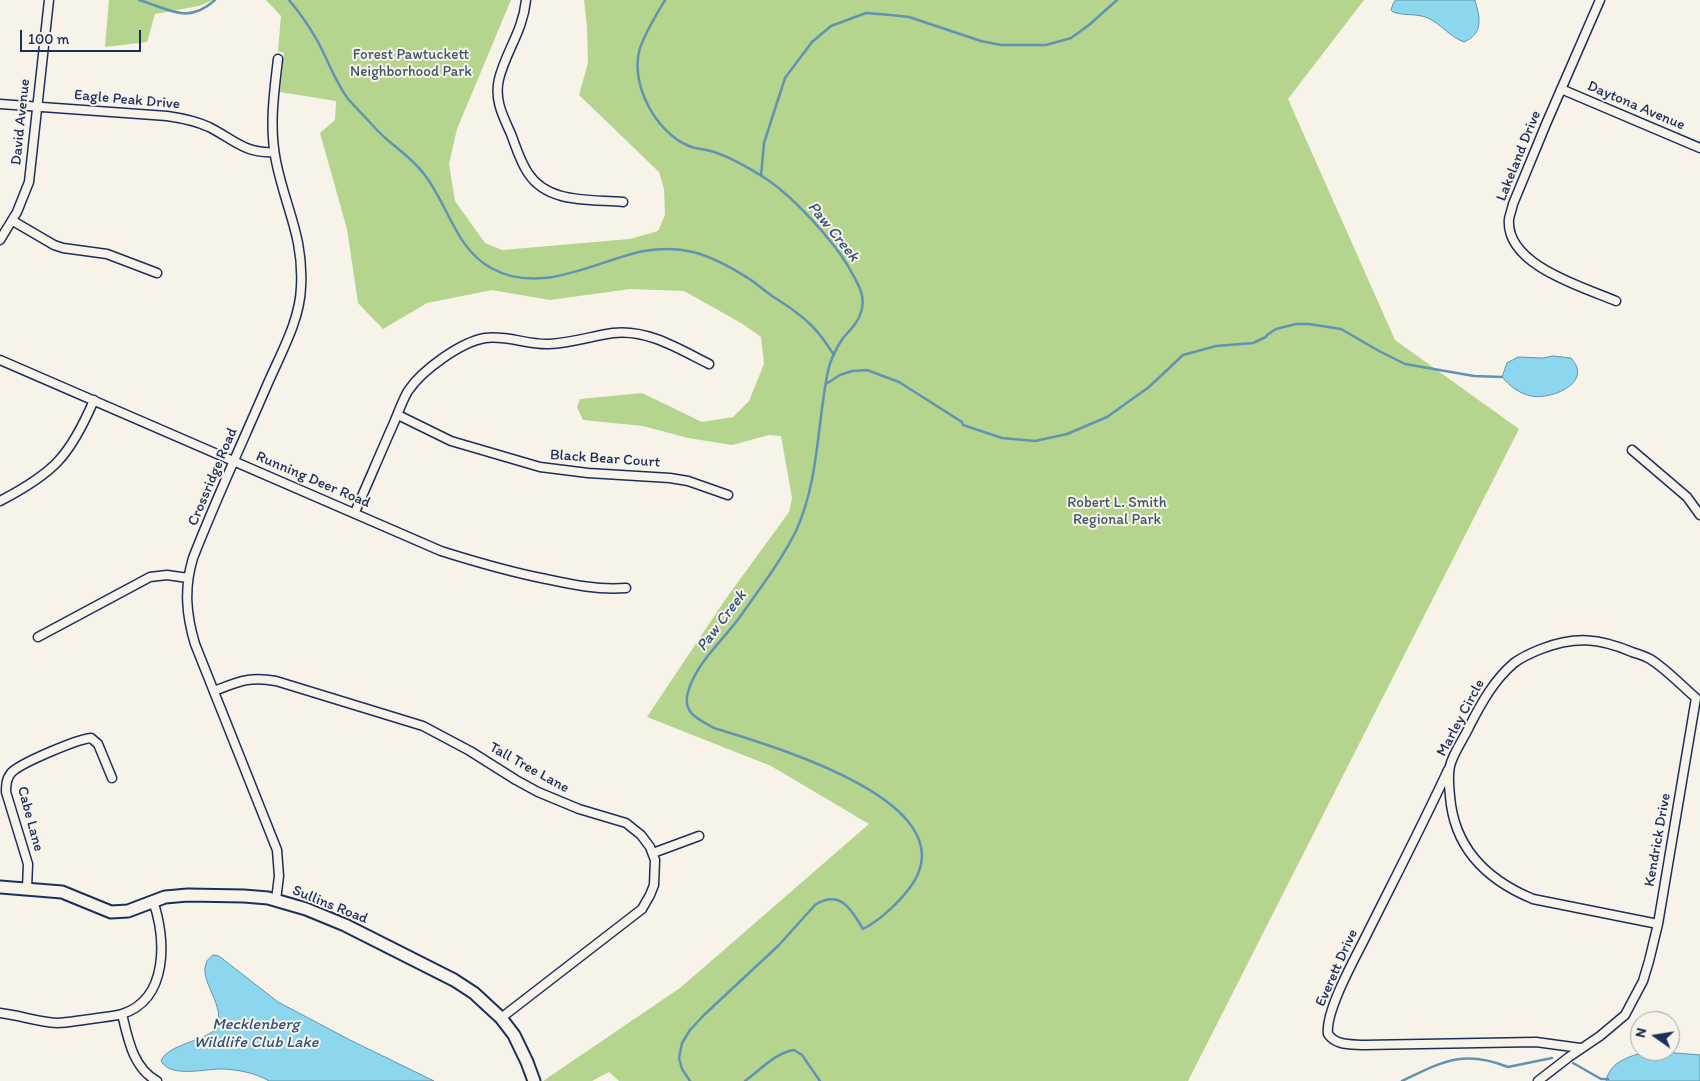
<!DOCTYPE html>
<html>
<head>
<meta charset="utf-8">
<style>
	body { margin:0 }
	#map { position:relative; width:1700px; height:1081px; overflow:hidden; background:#f7f3e8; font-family:Itim,sans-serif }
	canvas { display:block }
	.north { position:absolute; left:1630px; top:1011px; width:50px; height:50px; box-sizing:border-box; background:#f7f3e8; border:1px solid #9fa5b1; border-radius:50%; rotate:283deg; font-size:14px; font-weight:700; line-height:20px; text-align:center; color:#1b2f5e }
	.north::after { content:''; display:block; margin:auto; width:18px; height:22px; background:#1b2f5e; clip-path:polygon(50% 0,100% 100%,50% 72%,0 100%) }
	.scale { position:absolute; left:20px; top:30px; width:121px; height:22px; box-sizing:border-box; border:2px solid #1b2f5e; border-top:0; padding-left:6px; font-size:15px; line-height:18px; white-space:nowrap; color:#1b2f5e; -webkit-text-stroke:4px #f7f3e8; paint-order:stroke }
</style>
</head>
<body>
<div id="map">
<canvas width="1700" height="1081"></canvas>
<div class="north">N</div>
<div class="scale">100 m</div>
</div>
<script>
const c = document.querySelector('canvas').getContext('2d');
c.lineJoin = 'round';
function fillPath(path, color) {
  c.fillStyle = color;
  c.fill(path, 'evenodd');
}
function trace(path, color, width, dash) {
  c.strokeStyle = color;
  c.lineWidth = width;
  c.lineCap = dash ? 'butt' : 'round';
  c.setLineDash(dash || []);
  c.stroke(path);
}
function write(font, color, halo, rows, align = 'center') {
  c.font = font + ' Itim,sans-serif';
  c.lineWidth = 4;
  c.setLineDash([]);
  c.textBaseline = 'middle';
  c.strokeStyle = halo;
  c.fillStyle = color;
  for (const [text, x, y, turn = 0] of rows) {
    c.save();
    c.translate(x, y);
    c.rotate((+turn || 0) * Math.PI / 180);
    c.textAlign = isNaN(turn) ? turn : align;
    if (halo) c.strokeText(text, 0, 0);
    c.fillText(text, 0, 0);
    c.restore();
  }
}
fillPath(new Path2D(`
	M 109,0 L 213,0 L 199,6 L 155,14 L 147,42 L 105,47 Z
	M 266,0 L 511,0 L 457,129 L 449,164 L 455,201 L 485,243 L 502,250 L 630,239 L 658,231 L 665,215 L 664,189 L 659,172 L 579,95 L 588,63 L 587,27 L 584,0 L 1364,0 L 1288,99 L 1395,340 L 1519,429 L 1188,1081 L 619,1081 L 609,1072 L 592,1081 L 543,1081 L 680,988 L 869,824 L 771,766 L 647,717 L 725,600 L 789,512 L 792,498 L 781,436 L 769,435 L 732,445 L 688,438 L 643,426 L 583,420 L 577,407 L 580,399 L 642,393 L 702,422 L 733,417 L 749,401 L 764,364 L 761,337 L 741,323 L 684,291 L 630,289 L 550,300 L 492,290 L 427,303 L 383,329 L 358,303 L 347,229 L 320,133 L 335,120 L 336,101 L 280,92 L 284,53 L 278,51 L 281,16 Z`), '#b5d48d');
const water = new Path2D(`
	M 1396,0 L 1475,0 C 1480,18 1484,33 1464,42 C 1450,37 1441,24 1428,18 C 1416,13 1404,16 1393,12 L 1391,10 L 1393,4 Z
	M 1553,356 L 1571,358 C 1594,383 1551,400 1531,396 C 1518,393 1510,386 1502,377 L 1507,363 L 1518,357 L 1543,358 Z
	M 213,955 L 219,956 L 278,1002 L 350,1040 L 434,1081 L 269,1081 C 256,1073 239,1070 224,1069 C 207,1068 171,1079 161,1061 C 167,1044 209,1040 216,1028 C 226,1011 206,988 205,972 C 204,968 206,965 207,961 Z
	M 1651,1051 L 1700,1055 L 1700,1081 L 1606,1081 C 1610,1060 1633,1055 1651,1051 Z`);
fillPath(water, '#8dd7ee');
trace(water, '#5f94b4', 1);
trace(new Path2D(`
	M 139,0 C 170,9 187,25 215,0
	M 289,0 C 299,12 309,26 317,40 C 328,60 335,82 349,100 C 358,110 368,120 377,130 C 392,146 411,156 424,174 C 448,204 455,248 491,268 C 542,296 594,261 644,251 C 661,248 677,248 693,252 C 713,257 734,269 751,280 C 758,285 765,291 772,296 C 785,304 800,314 811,325 C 820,334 827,344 834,355
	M 665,0 C 656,15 646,31 640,48 C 629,83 656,133 689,146 C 696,149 704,149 711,151 C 731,157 751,169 768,180 C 794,198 832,239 848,266 C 856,281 867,295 861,312 C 858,323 850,330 843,338 C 837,347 830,361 828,371 C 817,424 819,481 796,531 C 781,561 761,587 742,614 C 724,640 697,661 688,692 C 682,713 698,719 714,728 C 764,744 961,798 915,880 C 904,898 881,920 863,929 C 851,909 840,889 815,905 L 779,945 L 704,1015 L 690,1030 L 682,1043 L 679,1058 L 682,1069 L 690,1081
	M 761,176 L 764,143 L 785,78 L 812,42 L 831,26 L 866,13 L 891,15 L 909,17 L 981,41 L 1001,45 L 1046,45 L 1071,38 L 1089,25 L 1117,0
	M 826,384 L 840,375 L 852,371 L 867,370 L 899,382 L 962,422 L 963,425 L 1002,438 L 1035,441 L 1067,434 L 1107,417 L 1149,387 L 1183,355 L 1216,346 L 1253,343 L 1266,337 L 1267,335 L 1276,329 L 1296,324 L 1309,324 L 1341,329 L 1379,351 L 1405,364 L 1474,376 L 1502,377
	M 1573,1063 L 1601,1079 L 1608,1079
	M 745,1081 C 760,1070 775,1053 794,1050 L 802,1055 L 820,1081
	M 1402,1081 C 1442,1062 1463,1049 1508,1067 L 1552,1058`), '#5f94b4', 2.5);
const street = new Path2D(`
	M 526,0 C 523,31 506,51 499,79 C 494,100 503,116 511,134 C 516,147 520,161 528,173 C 548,204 590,199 623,202
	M 1600,0 L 1546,124 L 1513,204 C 1512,209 1510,214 1509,219 C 1505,265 1583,287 1616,301
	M 1561,89 L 1700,148
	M 0,104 L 167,116 C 181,118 196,121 209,127 C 233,139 245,154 274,152
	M 13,221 L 54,245 L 63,248 L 107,254 L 157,273
	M 0,240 L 17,212 L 29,182 L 49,0
	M 0,360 L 441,551 C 476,562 510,572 546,579 C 574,585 597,590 626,588
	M 398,415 L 451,441 L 540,467 L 588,473 L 670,478 L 688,481 L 728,495
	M 1632,450 L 1687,497 L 1700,515
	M 0,501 C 54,473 70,456 94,400
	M 355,512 C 368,483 380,454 393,425 C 398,414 402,401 408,391 C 422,370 461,342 485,338 C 507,335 528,345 549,344 C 571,343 592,336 613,333 C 648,329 679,349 709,364
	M 38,637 L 150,577 L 167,575 L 188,578
	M 214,691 C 238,682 249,676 276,681 L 423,726 L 470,751 L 516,780 L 538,792 L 579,809 L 626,823 L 641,835 L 650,847 L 655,860 L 654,885 L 650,895 L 642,909 L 501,1018
	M 1448,770 C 1423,824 1395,878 1368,932 C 1357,955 1325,1010 1328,1034 C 1336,1046 1351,1044 1364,1045 L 1536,1042 L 1580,1048
	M 653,853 L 699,836
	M 27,888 L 28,864 L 6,792 C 6,786 6,779 11,773 C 20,763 78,739 91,738 L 98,744 L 112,778
	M 276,900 L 279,876 L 277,850 L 195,644 C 186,614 184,588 193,558 C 216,499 243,441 268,383 C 281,353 300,320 301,287 C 304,237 285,207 276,161 C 269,127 274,93 278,59
	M 1658,924 L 1533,899 C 1487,880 1454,848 1450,796 C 1449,787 1448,775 1450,766 C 1453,753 1465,737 1470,725 C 1482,702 1494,680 1514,663 C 1522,657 1531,653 1541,649 C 1575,636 1599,638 1632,652 C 1638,654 1645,656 1650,659 C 1665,668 1682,686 1696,698
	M 0,1013 C 19,1015 38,1022 57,1023 C 68,1023 80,1020 91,1019 C 101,1017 112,1017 122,1014 C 169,999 166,938 153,901
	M 122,1014 C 128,1039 133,1068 157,1081
	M 1538,1081 L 1569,1057 L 1600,1036 L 1625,1015 L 1643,981 L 1649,961 L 1658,924 L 1696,698`);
const secondary = new Path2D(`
	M 0,887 L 62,892 L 111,912 L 128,911 L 165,897 L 188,895 L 244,896 L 268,898 L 306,909 L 345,925 L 454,980 L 474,993 L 501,1018 L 514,1035 L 527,1062 L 534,1081`);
trace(street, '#1b2f5e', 11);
trace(secondary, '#1b2f5e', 15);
trace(street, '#f7f3e8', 8);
trace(secondary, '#f7f3e8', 11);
write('15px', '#42586a', '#f7f3e8', [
	["Forest Pawtuckett",411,55],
	["Neighborhood Park",411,72],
	["Robert L. Smith",1117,503],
	["Regional Park",1117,520]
]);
write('15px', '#1b2f5e', '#f7f3e8', [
	["Eagle Peak Drive",127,100,5],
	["Daytona Avenue",1636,106,23],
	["David Avenue",21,122,-84],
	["Lakeland Drive",1519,156,-68],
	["Black Bear Court",605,459,4],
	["Crossridge Road",213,477,-67],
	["Running Deer Road",313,480,23],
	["Marley Circle",1461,718,-62],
	["Tall Tree Lane",529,768,29],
	["Cabe Lane",30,819,75],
	["Kendrick Drive",1658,840,-80],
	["Sullins Road",330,905,22],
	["Everett Drive",1337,968,-66]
]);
write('italic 16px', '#32517b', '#f7f3e8', [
	["Paw Creek",833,232,51],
	["Paw Creek",722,621,-53],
	["Mecklenberg",256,1025],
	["Wildlife Club Lake",256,1043]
]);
</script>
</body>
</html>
